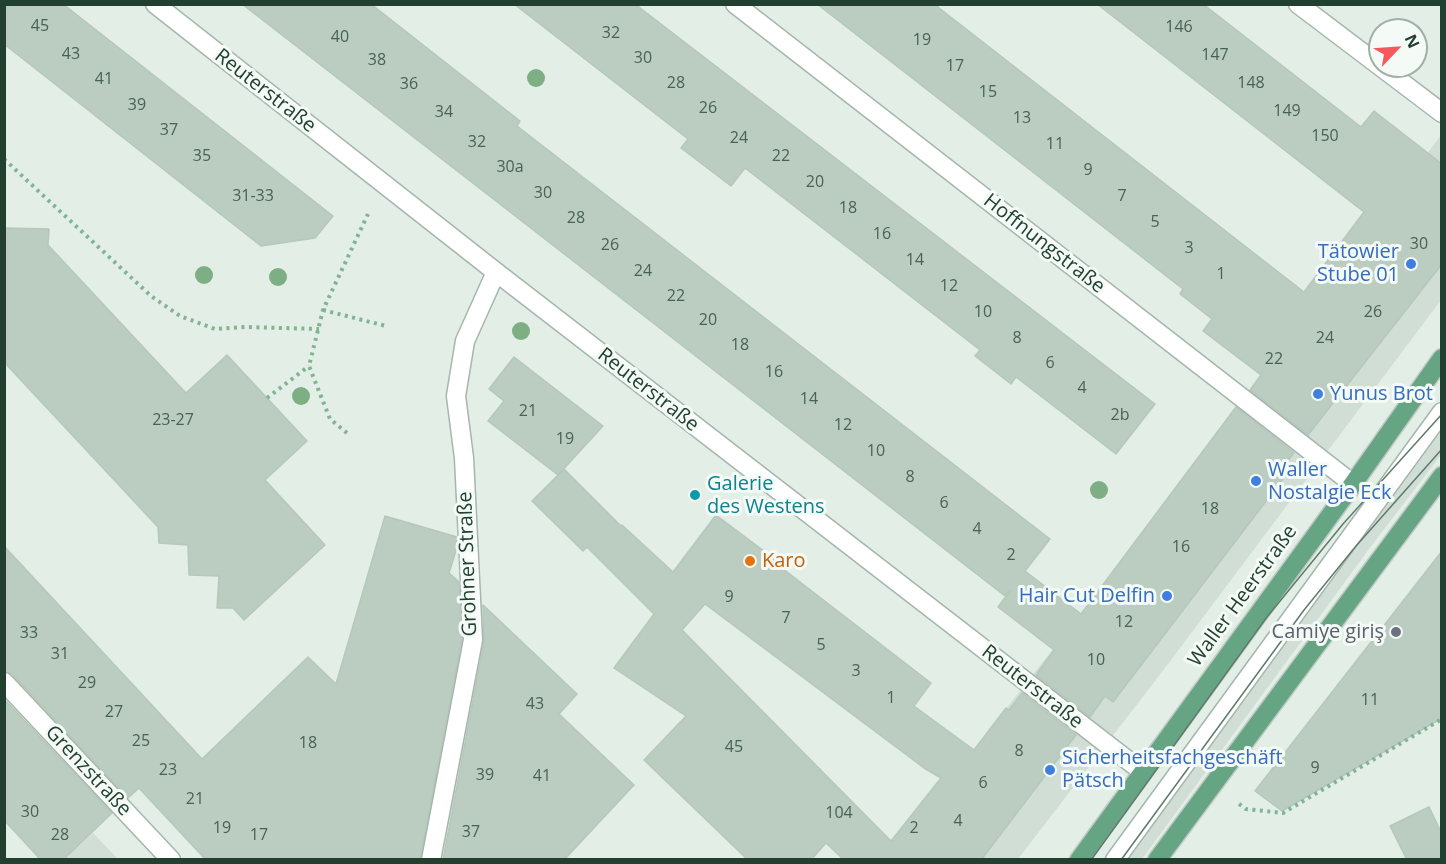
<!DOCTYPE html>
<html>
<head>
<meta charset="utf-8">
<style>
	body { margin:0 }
	#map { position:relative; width:1446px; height:864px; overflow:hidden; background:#e3eee6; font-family:"Open Sans",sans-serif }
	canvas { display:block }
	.frame { position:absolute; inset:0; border:6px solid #224030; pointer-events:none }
	.north { position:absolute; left:1368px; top:18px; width:60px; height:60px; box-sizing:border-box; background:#f4faf6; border:2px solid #a0b0a7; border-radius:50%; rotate:65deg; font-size:16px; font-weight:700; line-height:24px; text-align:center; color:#224030 }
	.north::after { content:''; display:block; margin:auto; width:21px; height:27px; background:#f7585c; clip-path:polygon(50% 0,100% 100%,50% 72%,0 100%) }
</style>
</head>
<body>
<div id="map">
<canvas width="1446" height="864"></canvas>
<div class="frame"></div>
<div class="north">N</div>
</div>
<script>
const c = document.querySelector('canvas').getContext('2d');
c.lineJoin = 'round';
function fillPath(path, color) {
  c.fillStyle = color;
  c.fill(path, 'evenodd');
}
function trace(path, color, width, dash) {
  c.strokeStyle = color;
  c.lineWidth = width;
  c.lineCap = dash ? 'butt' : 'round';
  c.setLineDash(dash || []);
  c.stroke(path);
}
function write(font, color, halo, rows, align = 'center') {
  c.font = font + ' "Open Sans",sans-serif';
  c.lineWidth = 6;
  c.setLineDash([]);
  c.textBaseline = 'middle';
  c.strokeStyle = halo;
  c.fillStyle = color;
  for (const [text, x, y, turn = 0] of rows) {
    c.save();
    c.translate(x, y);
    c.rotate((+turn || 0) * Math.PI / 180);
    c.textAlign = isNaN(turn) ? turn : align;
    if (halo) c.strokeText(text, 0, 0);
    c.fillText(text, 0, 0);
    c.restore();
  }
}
fillPath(new Path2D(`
	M 1441,135 L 1441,300 L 1165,668 L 1018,859 L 921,859 L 903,840 L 1181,486 Z
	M 1441,401 L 1441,455 L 1372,545 L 1142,859 L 1107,860 L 1195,735 Z
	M 93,833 L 118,859 L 65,859 Z`), '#d1ded5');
const building = new Path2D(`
	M 4,4 L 63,4 L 333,216 L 315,238 L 261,246 L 4,44 Z
	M 242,4 L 371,4 L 520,121 L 517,126 L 1050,539 L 1025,571 L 1081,614 L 1236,407 L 1294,453 L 1280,470 L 1286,475 L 1113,702 L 1105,696 L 1090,717 L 1036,675 L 1054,650 L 998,607 L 1010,591 L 1005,596 Z
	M 514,4 L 635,4 L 1155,404 L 1116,454 L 1016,377 L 1011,384 L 975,356 L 980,350 L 745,168 L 731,186 L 681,148 L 688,139 Z
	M 817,4 L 934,4 L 1304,292 L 1364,212 L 1097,4 L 1203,4 L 1361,127 L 1374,111 L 1442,164 L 1442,264 L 1308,435 L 1250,390 L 1261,375 L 1203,331 L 1212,319 L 1180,294 L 1183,289 Z
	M 4,228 L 49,229 L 48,245 L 186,393 L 227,355 L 307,441 L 265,480 L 325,545 L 244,620 L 233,608 L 217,608 L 219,576 L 189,575 L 188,545 L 159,543 L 158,527 L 4,362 Z
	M 514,357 L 603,426 L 558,475 L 488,421 L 504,401 L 489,389 Z
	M 564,469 L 621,526 L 622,525 L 673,572 L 716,515 L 780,563 L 778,565 L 931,683 L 914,706 L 974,750 L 1006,708 L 1009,710 L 1022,693 L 1076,735 L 981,860 L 844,860 L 826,843 L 811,860 L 748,860 L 644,760 L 686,716 L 614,668 L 654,614 L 587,547 L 583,551 L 532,501 ZM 705,604 L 924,768 L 941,778 L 891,841 L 682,630 Z
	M 385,516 L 457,537 L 457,547 L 449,573 L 459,582 L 462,639 L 420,860 L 206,860 L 139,788 L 128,798 L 12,674 L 4,671 L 4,546 L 202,759 L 308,657 L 336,684 Z
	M 1442,551 L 1442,718 L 1282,811 L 1255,791 Z
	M 483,605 L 577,694 L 559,714 L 634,785 L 564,860 L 443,860 L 484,642 Z
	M 4,699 L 112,813 L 63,860 L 41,860 L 4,820 Z
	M 1429,807 L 1442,834 L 1442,860 L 1407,860 L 1390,826 Z`);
fillPath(building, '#bbccc1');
trace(building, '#b5c8bb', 1.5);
const minor = new Path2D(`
	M 155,4 L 496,272 L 1143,772
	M 735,4 L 1353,484
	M 1298,4 L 1442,113
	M 4,682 L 171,860
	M 431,860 L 473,640 L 464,458 L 456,396 L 465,341 L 496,272
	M 1115,860 L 1442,412`);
const major = new Path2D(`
	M 1079,860 L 1353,484 L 1442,358
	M 1157,860 L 1442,476`);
trace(minor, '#a5b6ac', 21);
trace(major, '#c1cac5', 21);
trace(new Path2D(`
	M 4,159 L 151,296 L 180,316 L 215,329 L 245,327 L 319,329
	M 323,310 L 386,326
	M 267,398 L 309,366
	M 347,433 L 330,419 L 309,366 L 323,310 L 368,214
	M 1239,804 L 1246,809 L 1283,813 L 1442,719`), '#83b396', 4, [3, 4.5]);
trace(minor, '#fff', 18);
trace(major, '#66a584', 18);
trace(new Path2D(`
	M 1091,860 L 1267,617 L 1343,524 L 1442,414
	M 1121,860 L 1304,610 L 1356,546 L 1442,449`), '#5d7b6b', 1.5);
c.fillStyle = '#7dae84';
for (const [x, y] of [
	[536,78],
	[204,275],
	[278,277],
	[521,331],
	[301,396],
	[1099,490]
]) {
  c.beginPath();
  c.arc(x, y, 9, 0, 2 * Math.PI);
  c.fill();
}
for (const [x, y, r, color] of [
	[1411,264,6,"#3f7fe0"],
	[1318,394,6,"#3f7fe0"],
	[1256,481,6,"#3f7fe0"],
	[695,495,6,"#0f9aa8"],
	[750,561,6,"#e8710a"],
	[1167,596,6,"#3f7fe0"],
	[1396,632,6,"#6b7280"],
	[1050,770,6,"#3f7fe0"]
]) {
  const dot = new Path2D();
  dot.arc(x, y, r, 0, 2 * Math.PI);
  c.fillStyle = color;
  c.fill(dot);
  trace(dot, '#f4faf6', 2);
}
write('16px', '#486354', null, [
	["45",40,26],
	["146",1179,27],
	["32",611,33],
	["40",340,37],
	["19",922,40],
	["43",71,54],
	["147",1215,55],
	["30",643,58],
	["38",377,60],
	["17",955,66],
	["41",104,79],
	["28",676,83],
	["148",1251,83],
	["36",409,84],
	["15",988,92],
	["39",137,105],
	["26",708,108],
	["149",1287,111],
	["34",444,112],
	["13",1022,118],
	["37",169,130],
	["150",1325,136],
	["24",739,138],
	["32",477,142],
	["11",1055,144],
	["35",202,156],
	["22",781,156],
	["30a",510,167],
	["9",1088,170],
	["20",815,182],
	["30",543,193],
	["31-33",253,196],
	["7",1122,196],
	["18",848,208],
	["28",576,218],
	["5",1155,222],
	["16",882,234],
	["30",1419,244],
	["26",610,245],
	["3",1189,248],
	["14",915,260],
	["24",643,271],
	["1",1221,274],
	["12",949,286],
	["22",676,296],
	["10",983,312],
	["26",1373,312],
	["20",708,320],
	["8",1017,338],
	["24",1325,338],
	["18",740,345],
	["22",1274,359],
	["6",1050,363],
	["16",774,372],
	["4",1082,388],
	["14",809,399],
	["21",528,411],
	["2b",1120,415],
	["23-27",173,420],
	["12",843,425],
	["19",565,439],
	["10",876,451],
	["8",910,477],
	["6",944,503],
	["18",1210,509],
	["4",977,529],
	["16",1181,547],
	["2",1011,555],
	["9",729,597],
	["7",786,618],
	["12",1124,622],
	["33",29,633],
	["5",821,645],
	["31",60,654],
	["10",1096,660],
	["3",856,671],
	["29",87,683],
	["1",891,698],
	["11",1370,700],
	["43",535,704],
	["27",114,712],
	["25",141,741],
	["18",308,743],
	["45",734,747],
	["8",1019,751],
	["9",1315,768],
	["23",168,770],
	["39",485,775],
	["41",542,776],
	["6",983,783],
	["21",195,799],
	["30",30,812],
	["104",839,813],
	["4",958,821],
	["19",222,828],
	["2",914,828],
	["37",471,832],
	["28",60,835],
	["17",259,835]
]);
write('20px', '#224030', '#f4faf6', [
	["Reuterstraße",265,91,38],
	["Hoffnungstraße",1044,244,38],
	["Reuterstraße",648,390,38],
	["Grohner Straße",468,564,-92],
	["Waller Heerstraße",1243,596,-54],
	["Reuterstraße",1032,687,38],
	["Grenzstraße",88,771,47]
]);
write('20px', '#366cbe', '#f4faf6', [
	["Tätowier",1399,252,"right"],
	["Stube 01",1399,275,"right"],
	["Yunus Brot",1330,394],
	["Waller",1268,470],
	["Nostalgie Eck",1268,493],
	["Hair Cut Delfin",1155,596,"right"],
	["Sicherheitsfachgeschäft",1062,758],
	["Pätsch",1062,781]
], 'left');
write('20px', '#0d838f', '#f4faf6', [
	["Galerie",707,484],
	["des Westens",707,507]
], 'left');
write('20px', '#c56008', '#f4faf6', [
	["Karo",762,561]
], 'left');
write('20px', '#5b616d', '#f4faf6', [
	["Camiye giriş",1384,632]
], 'right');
</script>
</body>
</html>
